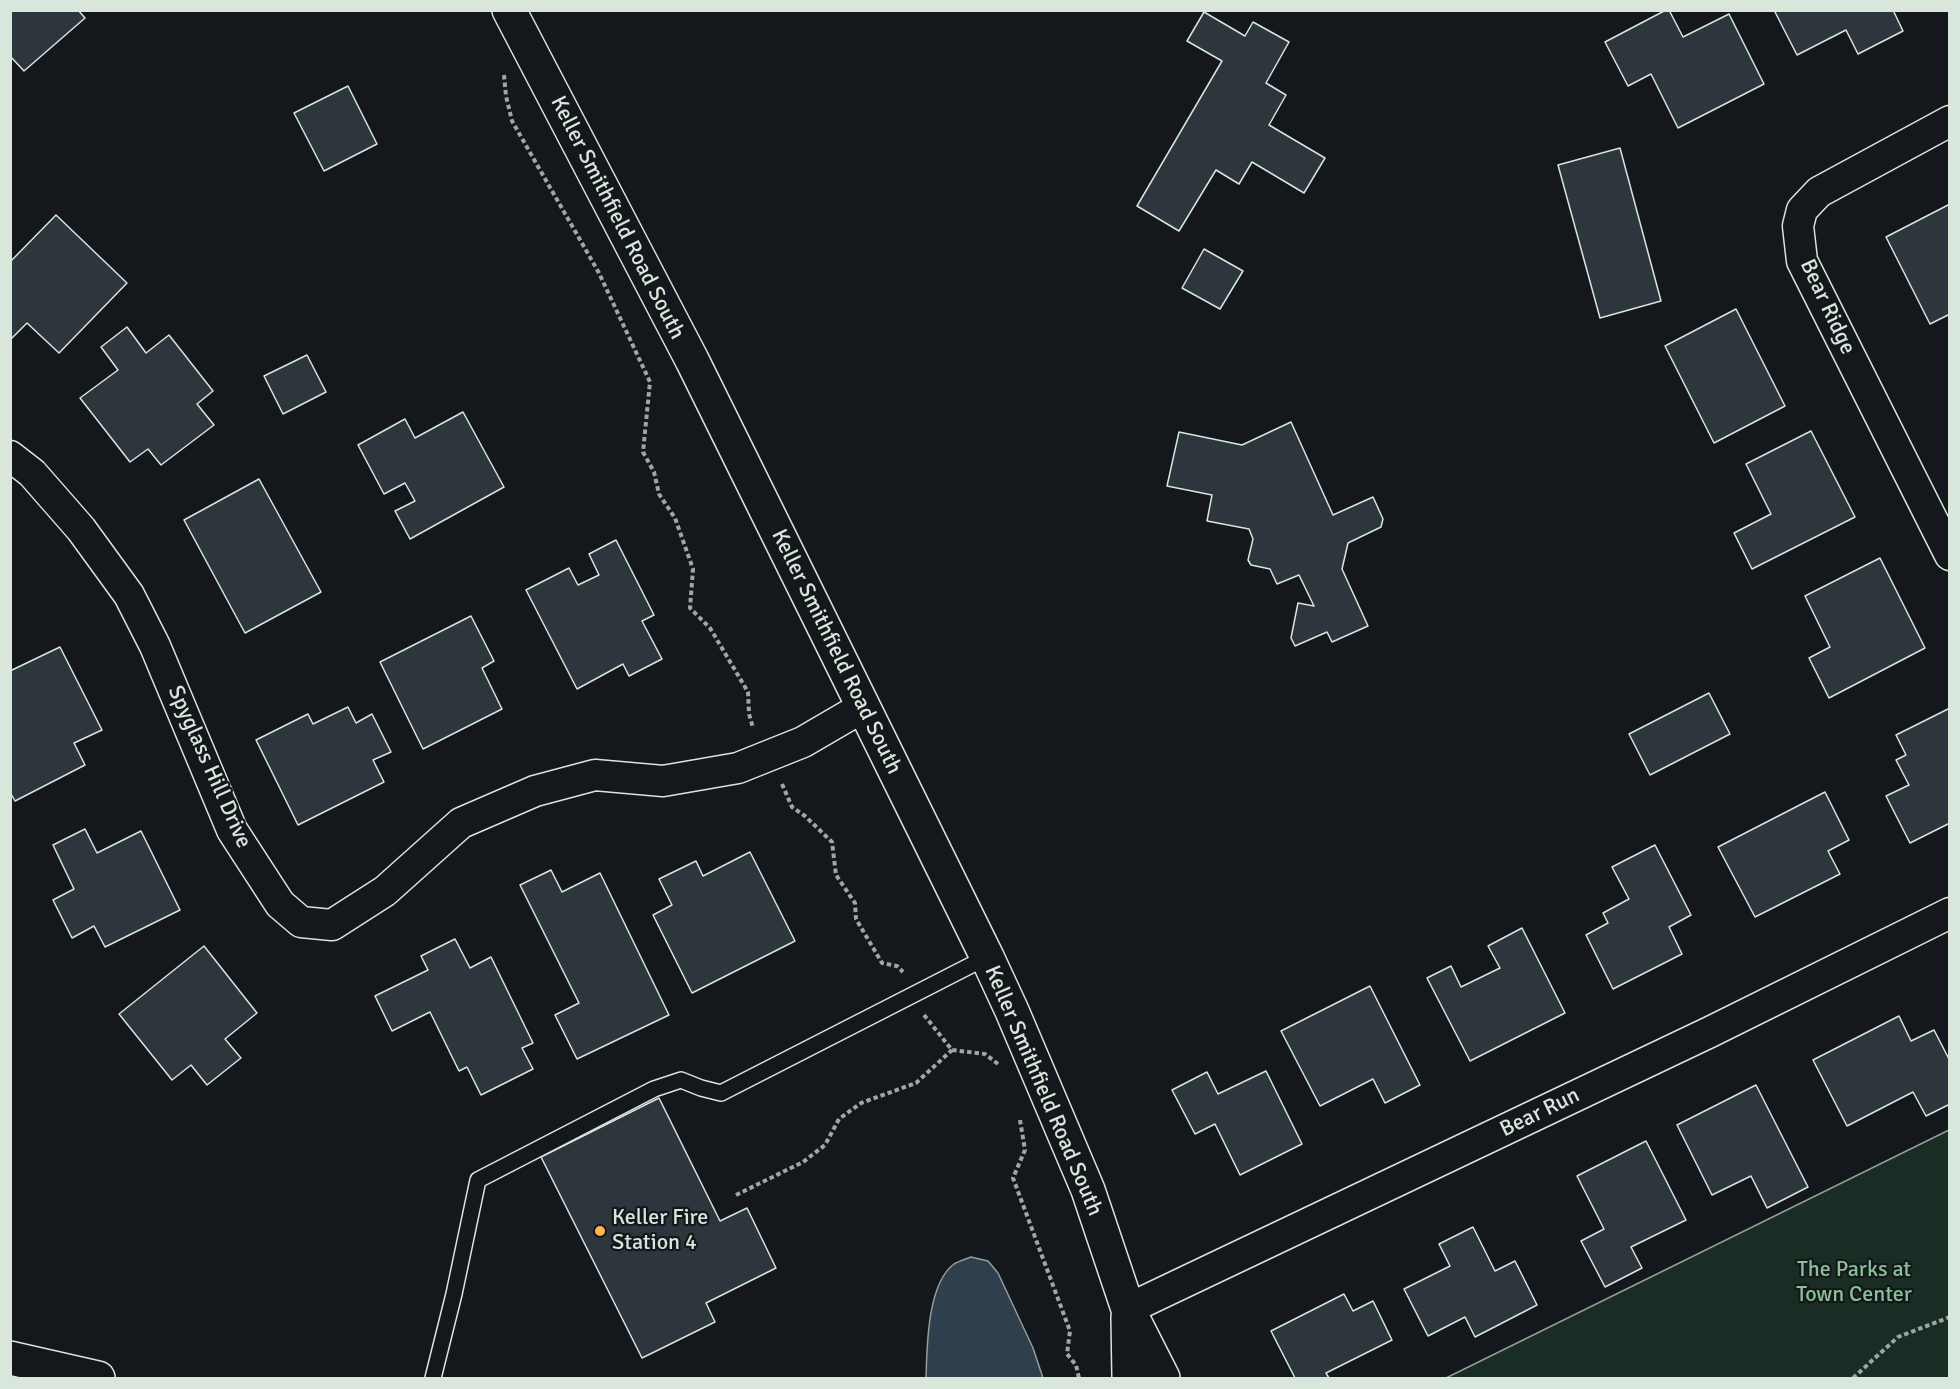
<!DOCTYPE html>
<html>
<head>
<meta charset="utf-8">
<style>
	body { margin:0 }
	#map { position:relative; width:1960px; height:1389px; overflow:hidden; background:#14181c; font-family:Signika,sans-serif }
	canvas { display:block }
	.frame { position:absolute; inset:0; border:12px solid #d8e6dc; pointer-events:none }
</style>
</head>
<body>
<div id="map">
<canvas width="1960" height="1389"></canvas>
<div class="frame"></div>
</div>
<script>
const c = document.querySelector('canvas').getContext('2d');
c.lineJoin = 'round';
function fillPath(path, color) {
  c.fillStyle = color;
  c.fill(path, 'evenodd');
}
function trace(path, color, width, dash) {
  c.strokeStyle = color;
  c.lineWidth = width;
  c.lineCap = dash ? 'butt' : 'round';
  c.setLineDash(dash || []);
  c.stroke(path);
}
function write(font, color, halo, rows, align = 'center') {
  c.font = font + ' Signika,sans-serif';
  c.lineWidth = 4.5;
  c.setLineDash([]);
  c.textBaseline = 'middle';
  c.strokeStyle = halo;
  c.fillStyle = color;
  for (const [text, x, y, turn = 0] of rows) {
    c.save();
    c.translate(x, y);
    c.rotate((+turn || 0) * Math.PI / 180);
    c.textAlign = isNaN(turn) ? turn : align;
    if (halo) c.strokeText(text, 0, 0);
    c.fillText(text, 0, 0);
    c.restore();
  }
}
const green = new Path2D(`
	M 1949,1130 L 1949,1378 L 1446,1378 Z`);
fillPath(green, '#1a2d24');
trace(green, '#939e99', 1.5);
const water = new Path2D(`
	M 971,1257 L 988,1261 L 998,1273 L 1033,1348 L 1043,1378 L 926,1378 C 927,1348 927,1284 954,1264 C 959,1261 966,1259 971,1257 Z`);
fillPath(water, '#2f3f4d');
trace(water, '#939e99', 1.5);
const building = new Path2D(`
	M 10,10 L 78,10 L 85,18 L 24,71 L 10,56 Z
	M 1666,10 L 1669,10 L 1683,37 L 1729,14 L 1764,84 L 1678,128 L 1651,74 L 1628,86 L 1605,42 Z
	M 1774,10 L 1893,10 L 1903,31 L 1858,54 L 1846,30 L 1797,55 Z
	M 1204,12 L 1245,36 L 1253,22 L 1289,42 L 1266,83 L 1286,95 L 1269,125 L 1325,158 L 1304,193 L 1252,162 L 1239,184 L 1216,170 L 1179,231 L 1137,206 L 1222,61 L 1187,41 Z
	M 348,86 L 377,144 L 324,171 L 294,113 Z
	M 1620,148 L 1661,301 L 1600,318 L 1558,165 Z
	M 1950,204 L 1950,314 L 1930,324 L 1886,237 Z
	M 56,215 L 127,283 L 59,353 L 27,323 L 10,340 L 10,262 Z
	M 1204,249 L 1243,271 L 1220,309 L 1182,288 Z
	M 1736,309 L 1785,406 L 1714,443 L 1665,346 Z
	M 127,327 L 146,353 L 169,335 L 213,391 L 197,404 L 214,425 L 161,465 L 148,449 L 130,462 L 80,398 L 118,370 L 101,347 Z
	M 307,355 L 326,392 L 283,414 L 264,376 Z
	M 463,412 L 504,487 L 410,539 L 395,511 L 415,501 L 405,483 L 384,494 L 358,445 L 405,419 L 415,438 Z
	M 1291,422 L 1333,515 L 1373,497 L 1383,519 L 1381,527 L 1348,543 L 1342,569 L 1368,626 L 1332,642 L 1327,632 L 1295,646 L 1291,638 L 1298,603 L 1314,606 L 1299,575 L 1277,584 L 1270,569 L 1251,565 L 1248,560 L 1253,539 L 1249,529 L 1207,521 L 1212,495 L 1167,486 L 1179,432 L 1242,445 Z
	M 1811,431 L 1855,517 L 1752,569 L 1734,533 L 1771,514 L 1746,464 Z
	M 259,479 L 321,592 L 245,633 L 184,520 Z
	M 616,540 L 654,615 L 642,621 L 662,659 L 629,676 L 623,664 L 577,689 L 526,590 L 569,568 L 578,585 L 599,575 L 589,554 Z
	M 1880,558 L 1925,648 L 1829,698 L 1809,658 L 1830,647 L 1805,596 Z
	M 471,616 L 494,661 L 482,668 L 502,709 L 423,749 L 380,662 Z
	M 60,647 L 102,730 L 74,743 L 85,765 L 15,801 L 10,792 L 10,671 Z
	M 1709,693 L 1730,734 L 1650,775 L 1629,734 Z
	M 348,707 L 356,723 L 372,714 L 391,752 L 373,760 L 384,782 L 298,825 L 256,740 L 308,714 L 313,724 Z
	M 1950,708 L 1950,823 L 1910,843 L 1886,796 L 1909,785 L 1896,760 L 1906,755 L 1896,735 Z
	M 1825,792 L 1849,840 L 1828,851 L 1840,874 L 1755,917 L 1718,847 Z
	M 85,829 L 97,853 L 141,831 L 180,910 L 105,947 L 94,926 L 72,938 L 53,900 L 74,889 L 53,845 Z
	M 1655,845 L 1691,915 L 1669,927 L 1682,954 L 1613,989 L 1586,935 L 1608,923 L 1603,913 L 1629,899 L 1612,867 Z
	M 750,852 L 795,941 L 692,993 L 653,915 L 672,905 L 659,879 L 696,861 L 703,876 Z
	M 551,870 L 562,892 L 600,873 L 669,1015 L 577,1059 L 555,1015 L 579,1003 L 520,885 Z
	M 1522,928 L 1565,1013 L 1470,1061 L 1427,978 L 1451,966 L 1461,987 L 1500,968 L 1488,946 Z
	M 455,939 L 470,968 L 491,957 L 533,1043 L 522,1048 L 533,1069 L 481,1095 L 467,1067 L 459,1071 L 430,1012 L 392,1031 L 375,996 L 428,970 L 421,956 Z
	M 204,946 L 257,1013 L 225,1039 L 241,1058 L 207,1085 L 191,1065 L 172,1080 L 119,1014 Z
	M 1370,986 L 1420,1085 L 1385,1103 L 1373,1079 L 1320,1106 L 1281,1031 Z
	M 1899,1016 L 1911,1041 L 1934,1030 L 1950,1061 L 1950,1104 L 1926,1116 L 1913,1092 L 1847,1126 L 1813,1060 Z
	M 1266,1071 L 1302,1144 L 1240,1175 L 1215,1124 L 1195,1134 L 1172,1090 L 1207,1072 L 1218,1094 Z
	M 1756,1085 L 1808,1187 L 1767,1208 L 1751,1176 L 1712,1195 L 1677,1125 Z
	M 659,1098 L 720,1221 L 747,1208 L 776,1268 L 706,1303 L 715,1322 L 642,1358 L 541,1157 Z
	M 1646,1141 L 1686,1220 L 1631,1247 L 1642,1268 L 1605,1287 L 1581,1241 L 1604,1229 L 1577,1176 Z
	M 1473,1227 L 1495,1271 L 1515,1261 L 1537,1305 L 1475,1337 L 1465,1317 L 1428,1336 L 1404,1289 L 1450,1266 L 1439,1244 Z
	M 1344,1294 L 1353,1311 L 1373,1301 L 1392,1340 L 1326,1373 L 1329,1378 L 1295,1378 L 1271,1331 Z`);
fillPath(building, '#2c363c');
trace(building, '#d8e6dc', 1.5);
const lane = new Path2D(`
	M 433,1378 L 454,1294 L 478,1180 L 654,1089 L 681,1080 L 701,1088 L 721,1093 L 987,957`);
const street = new Path2D(`
	M 1950,121 L 1819,192 L 1802,210 L 1798,226 L 1802,261 L 1950,555
	M 10,456 L 32,473 L 81,529 L 129,595 L 155,646 L 232,830 L 280,904 L 301,922 L 332,925 L 385,891 L 461,823 L 535,791 L 595,775 L 663,781 L 738,768 L 803,742 L 863,707
	M 1128,1309 L 1710,1032 L 1950,913`);
const secondary = new Path2D(`
	M 509,10 L 692,360 L 987,957 L 1012,1011 L 1088,1190 L 1128,1309 L 1163,1378
	M 1128,1317 L 1129,1378
	M 10,1358 L 98,1378`);
trace(lane, '#d8e6dc', 18);
trace(street, '#d8e6dc', 33);
trace(secondary, '#d8e6dc', 36);
trace(new Path2D(`
	M 504,75 L 506,96 L 512,121 L 599,273 L 650,382 L 643,452 L 654,472 L 659,494 L 675,518 L 693,569 L 690,608 L 710,628 L 748,692 L 749,714 L 753,728
	M 782,784 L 792,807 L 805,816 L 832,842 L 836,875 L 855,903 L 856,919 L 882,963 L 897,966 L 903,972
	M 924,1015 L 952,1050 L 985,1054 L 998,1064
	M 1020,1120 L 1025,1150 L 1013,1178 L 1070,1331 L 1067,1354 L 1076,1365 L 1079,1378
	M 736,1195 L 803,1162 L 825,1145 L 839,1119 L 861,1103 L 916,1083 L 952,1050
	M 1853,1378 L 1898,1337 L 1950,1317`), '#9da8a2', 4, [4.5, 3]);
trace(lane, '#14181c', 15);
trace(street, '#14181c', 30);
trace(secondary, '#14181c', 33);
for (const [x, y, r, color] of [
	[600,1231,6,"#ffb74d"]
]) {
  const dot = new Path2D();
  dot.arc(x, y, r, 0, 2 * Math.PI);
  c.fillStyle = color;
  c.fill(dot);
  trace(dot, '#14181c', 2);
}
write('22px', '#d8e6dc', '#14181c', [
	["Keller Smithfield Road South",617,218,63],
	["Bear Ridge",1827,307,65],
	["Keller Smithfield Road South",836,652,64],
	["Spyglass Hill Drive",209,767,66],
	["Keller Smithfield Road South",1043,1091,67],
	["Bear Run",1540,1113,-26]
]);
write('22px', '#d8e6dc', '#14181c', [
	["Keller Fire",612,1218],
	["Station 4",612,1243]
], 'left');
write('22px', '#8ac095', '#14181c', [
	["The Parks at",1854,1270],
	["Town Center",1854,1295]
]);
</script>
</body>
</html>
